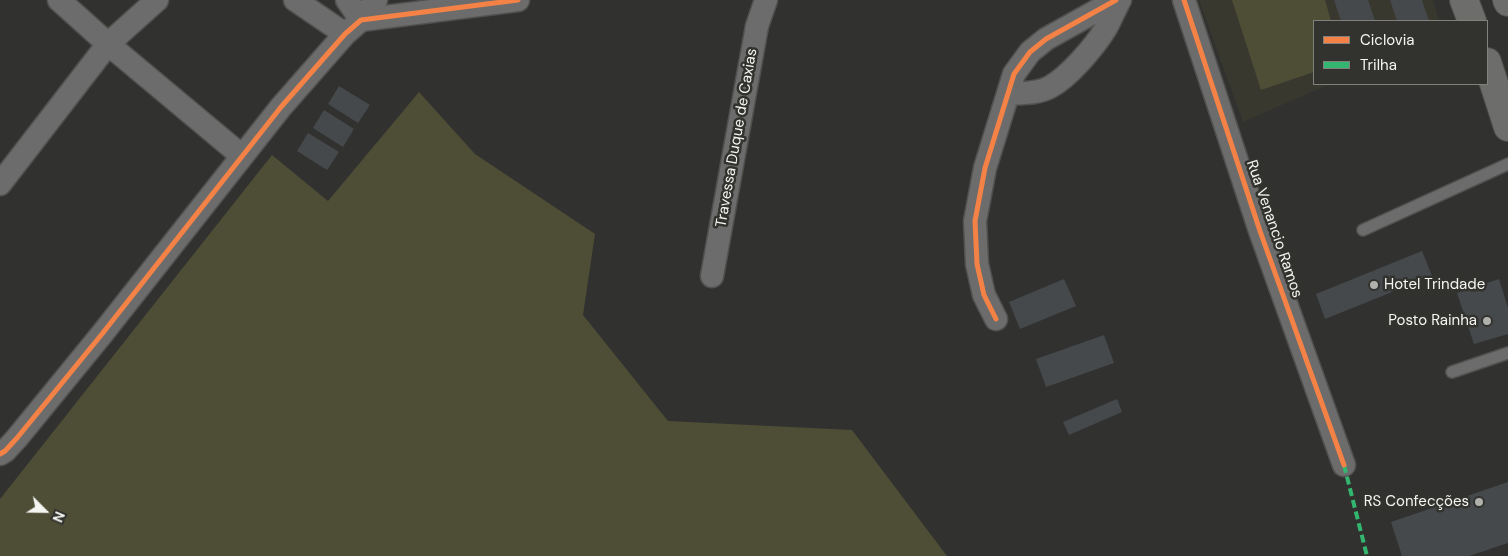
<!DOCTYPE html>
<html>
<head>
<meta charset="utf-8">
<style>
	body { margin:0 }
	#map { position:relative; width:1508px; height:556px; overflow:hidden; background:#31312f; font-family:"DM Sans",sans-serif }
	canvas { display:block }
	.legend { position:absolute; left:1313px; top:20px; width:175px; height:65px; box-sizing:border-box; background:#32322e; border:1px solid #80807c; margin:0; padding:6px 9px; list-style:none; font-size:15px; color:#f4f4f1 }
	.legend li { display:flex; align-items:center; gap:10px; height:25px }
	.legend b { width:25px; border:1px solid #80807c }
	.north { position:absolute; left:20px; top:486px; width:50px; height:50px; -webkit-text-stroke:4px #32322e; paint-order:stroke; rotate:113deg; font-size:14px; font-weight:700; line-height:20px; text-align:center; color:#f4f4f1 }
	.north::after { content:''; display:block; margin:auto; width:18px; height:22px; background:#f4f4f1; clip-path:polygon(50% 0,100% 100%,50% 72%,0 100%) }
</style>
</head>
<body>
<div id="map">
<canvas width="1508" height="556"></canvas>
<ul class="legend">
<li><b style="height:6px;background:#f48246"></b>Ciclovia</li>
<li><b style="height:6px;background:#33b770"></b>Trilha</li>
</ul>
<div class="north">N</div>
</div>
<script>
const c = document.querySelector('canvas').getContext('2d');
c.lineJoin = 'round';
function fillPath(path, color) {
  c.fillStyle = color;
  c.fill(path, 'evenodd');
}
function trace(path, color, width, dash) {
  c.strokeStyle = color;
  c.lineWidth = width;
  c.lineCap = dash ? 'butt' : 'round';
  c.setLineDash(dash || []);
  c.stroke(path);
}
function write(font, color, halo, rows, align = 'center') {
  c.font = font + ' "DM Sans",sans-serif';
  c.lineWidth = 5;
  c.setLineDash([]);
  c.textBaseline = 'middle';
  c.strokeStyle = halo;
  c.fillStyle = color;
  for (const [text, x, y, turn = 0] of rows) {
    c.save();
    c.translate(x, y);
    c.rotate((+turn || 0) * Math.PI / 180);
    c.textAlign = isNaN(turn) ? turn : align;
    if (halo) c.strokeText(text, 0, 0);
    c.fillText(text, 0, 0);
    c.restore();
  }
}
fillPath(new Path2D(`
	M 1199,0 L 1433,0 L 1439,21 L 1314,21 L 1314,84 L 1330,84 L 1243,122 Z`), '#38382f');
fillPath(new Path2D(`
	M 1232,0 L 1325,0 L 1331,21 L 1314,21 L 1314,72 L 1261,90 Z
	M 419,92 L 475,154 L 595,234 L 583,315 L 668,421 L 852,430 L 947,556 L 0,556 L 0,499 L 272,155 L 328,201 Z`), '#4e4e36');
fillPath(new Path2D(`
	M 1334,0 L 1368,0 L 1375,21 L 1341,21 Z
	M 1390,0 L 1422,0 L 1429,21 L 1397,21 Z
	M 339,86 L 370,105 L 358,123 L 328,104 Z
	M 324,110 L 354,129 L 343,147 L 313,128 Z
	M 308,133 L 339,152 L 327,170 L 297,151 Z
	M 1422,251 L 1432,276 L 1325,319 L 1316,294 Z
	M 1064,279 L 1076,306 L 1020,329 L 1009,302 Z
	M 1499,279 L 1508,308 L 1508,334 L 1474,344 L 1457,293 Z
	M 1104,335 L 1114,363 L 1046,387 L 1036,359 Z
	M 1117,399 L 1122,412 L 1069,435 L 1063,422 Z
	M 1508,482 L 1508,543 L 1469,556 L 1402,556 L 1391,522 Z`), '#46494c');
const lane = new Path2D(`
	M 1363,230 L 1508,164
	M 1452,372 L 1508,353`);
const street = new Path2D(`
	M 59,0 L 108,44 L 242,156
	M 295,0 L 345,34
	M 347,0 L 361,20 L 376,0
	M 1184,0 L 1260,231 L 1344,465
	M 1008,94 C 1021,93 1038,94 1050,87 C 1069,77 1095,46 1106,28 C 1111,19 1115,9 1120,0
	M 0,184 L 108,44 L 157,0
	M 712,276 L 757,26 L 766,0
	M 996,319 L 984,295 L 977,264 L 975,221 L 985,168 L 1014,74 L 1030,52 L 1046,39 L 1116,0
	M 0,454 L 5,451 L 17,438 L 102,334 L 281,107 L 345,34 L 361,20 L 518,0`);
const primary = new Path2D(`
	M 1464,0 L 1472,21
	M 1507,0 L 1508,2
	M 1487,62 L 1508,127`);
trace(lane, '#50504e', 14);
trace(street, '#50504e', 25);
trace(primary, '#50504e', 30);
trace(lane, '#6c6c6c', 11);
trace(street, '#6c6c6c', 22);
trace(primary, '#6d6d6b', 28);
trace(new Path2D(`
	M 1344,465 L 1367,556`), '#33b770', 4, [8, 4]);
trace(new Path2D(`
	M 1184,0 L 1260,231 L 1344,465
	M 996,319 L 984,295 L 977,264 L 975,221 L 985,168 L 1014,74 L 1030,52 L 1046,39 L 1116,0
	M 0,454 L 5,451 L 17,438 L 102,334 L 281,107 L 345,34 L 361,20 L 518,0`), '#f48246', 5);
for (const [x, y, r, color] of [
	[1374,285,5,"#b0b0ad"],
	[1487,321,5,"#b0b0ad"],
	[1479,502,5,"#b0b0ad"]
]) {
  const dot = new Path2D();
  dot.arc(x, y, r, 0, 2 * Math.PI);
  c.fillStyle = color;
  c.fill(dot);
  trace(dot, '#32322e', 2);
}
write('15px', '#f4f4f1', '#32322e', [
	["Travessa Duque de Caxias",737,138,-80],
	["Rua Venancio Ramos",1274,229,71]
]);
write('15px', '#f4f4f1', '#32322e', [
	["Hotel Trindade",1384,285,"left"],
	["Posto Rainha",1477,321],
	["RS Confecções",1469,502]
], 'right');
</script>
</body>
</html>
